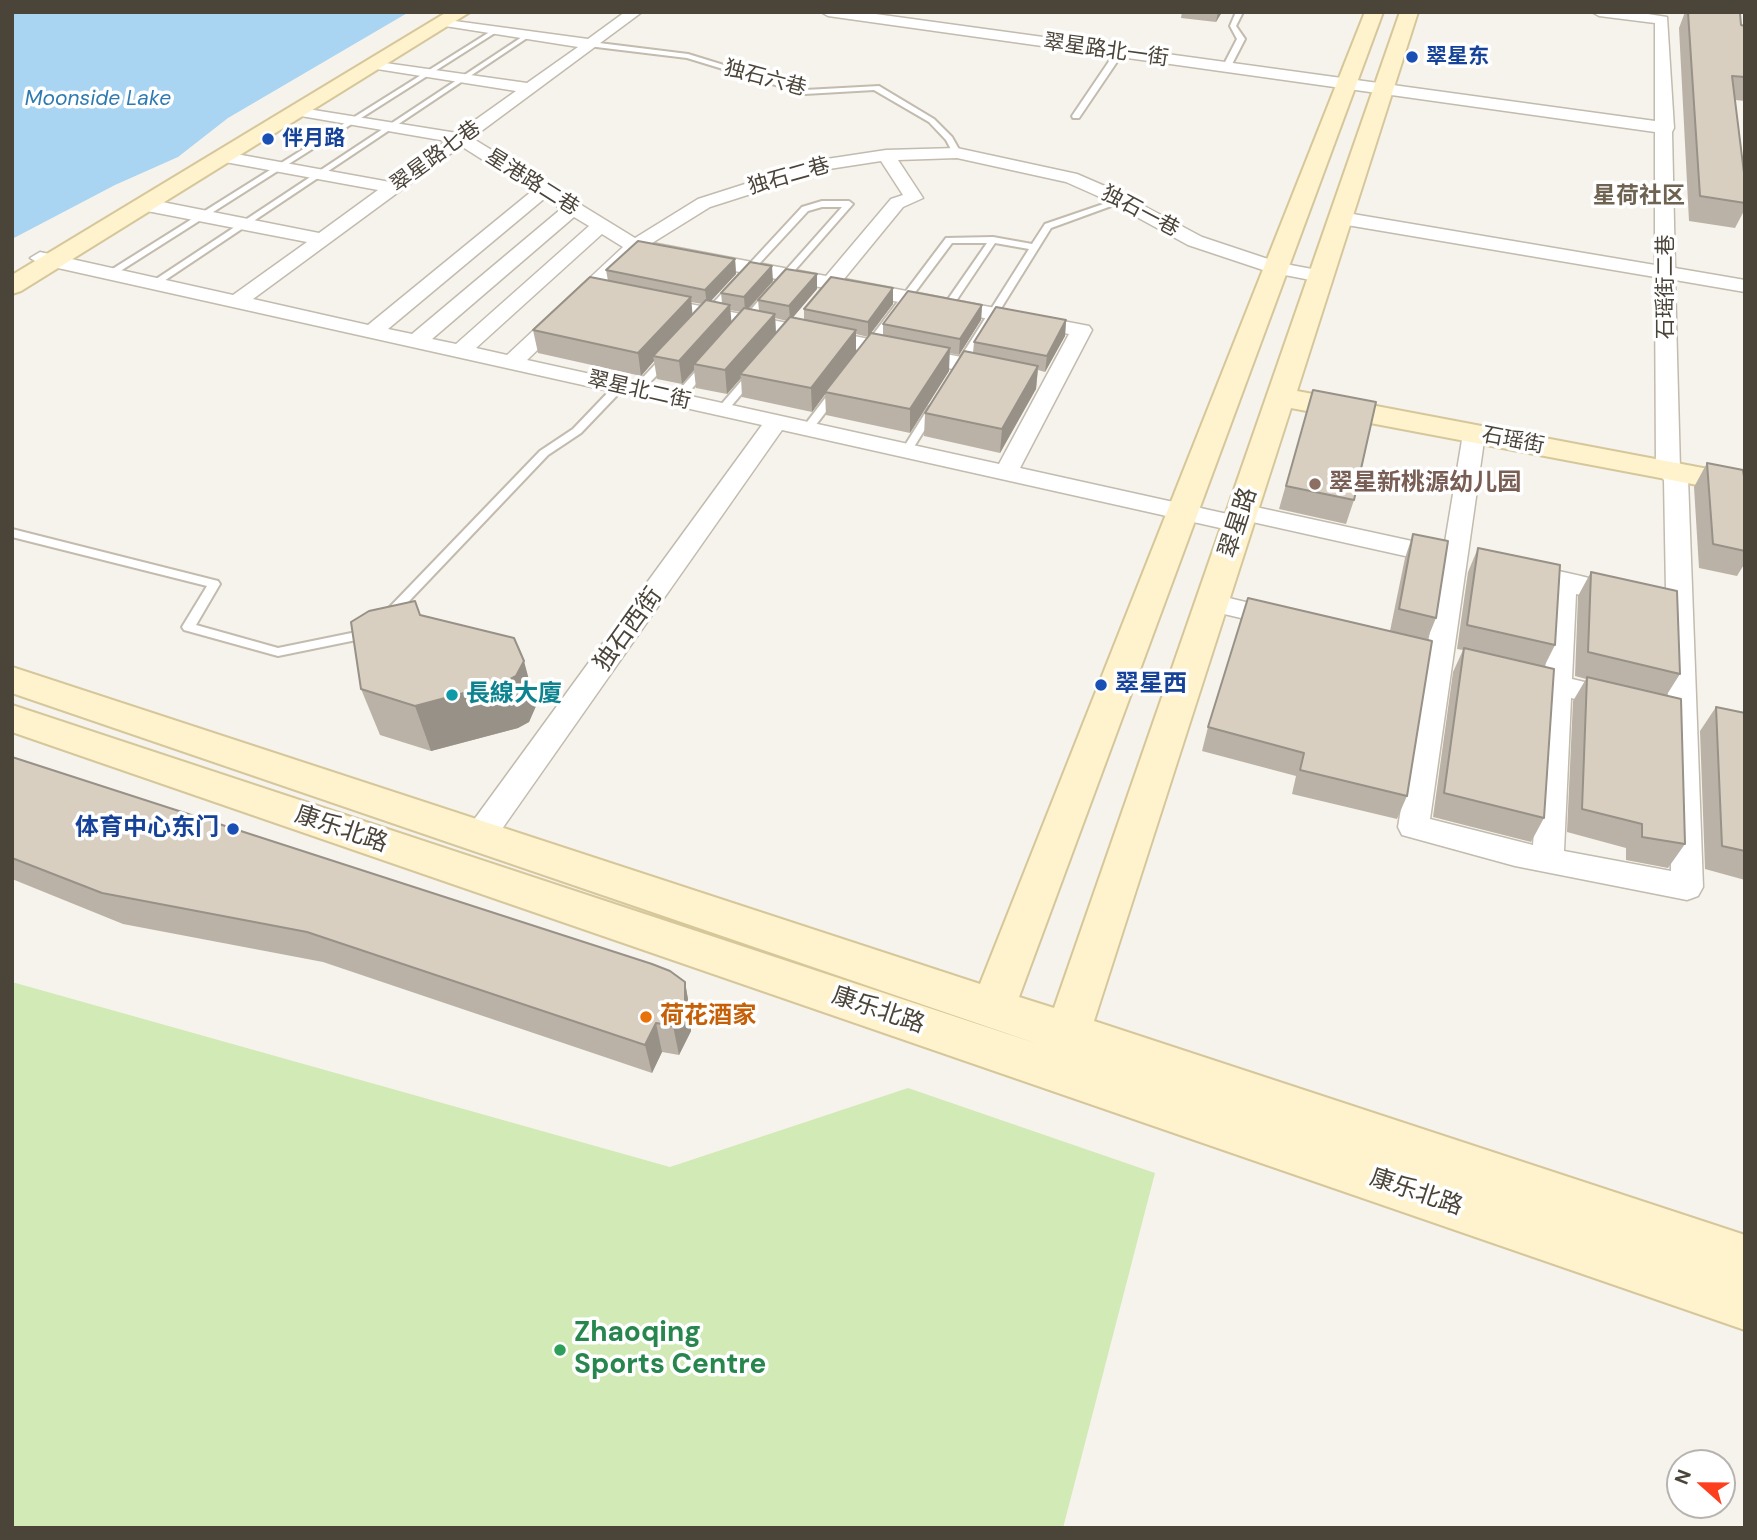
<!DOCTYPE html>
<html>
<head>
<meta charset="utf-8">
<style>
	body { margin:0 }
	#map { position:relative; width:1757px; height:1540px; overflow:hidden; background:#f6f3ec; font-family:"DM Sans",sans-serif }
	canvas { display:block }
	.frame { position:absolute; inset:0; border:14px solid #4b4439; pointer-events:none }
	.north { position:absolute; left:1666px; top:1449px; width:70px; height:70px; box-sizing:border-box; background:#fff; border:2px solid #b7b4b0; border-radius:50%; rotate:291deg; font-size:19px; font-weight:700; line-height:28px; text-align:center; color:#4b4439 }
	.north::after { content:''; display:block; margin:auto; width:24px; height:32px; background:#fc3f1d; clip-path:polygon(50% 0,100% 100%,50% 72%,0 100%) }
</style>
</head>
<body>
<div id="map">
<canvas width="1757" height="1540"></canvas>
<div class="frame"></div>
<div class="north">N</div>
</div>
<script>
const c = document.querySelector('canvas').getContext('2d');
c.lineJoin = 'round';
function fillPath(path, color) {
  c.fillStyle = color;
  c.fill(path, 'evenodd');
}
function trace(path, color, width, dash) {
  c.strokeStyle = color;
  c.lineWidth = width;
  c.lineCap = dash ? 'butt' : 'round';
  c.setLineDash(dash || []);
  c.stroke(path);
}
function write(font, color, halo, rows, align = 'center') {
  c.font = font + ' "DM Sans","Noto Sans SC",sans-serif';
  c.lineWidth = 7;
  c.setLineDash([]);
  c.textBaseline = 'middle';
  c.strokeStyle = halo;
  c.fillStyle = color;
  for (const [text, x, y, turn = 0] of rows) {
    c.save();
    c.translate(x, y);
    c.rotate((+turn || 0) * Math.PI / 180);
    c.textAlign = isNaN(turn) ? turn : align;
    if (halo) c.strokeText(text, 0, 0);
    c.fillText(text, 0, 0);
    c.restore();
  }
}
fillPath(new Path2D(`
	M 12,982 L 670,1167 L 908,1088 L 1155,1173 L 1063,1528 L 12,1528 Z`), '#d2eab5');
fillPath(new Path2D(`
	M 12,12 L 409,12 L 228,118 L 178,157 L 115,185 L 12,239 Z`), '#a9d4f2');
const lane = new Path2D(`
	M 1236,12 L 1243,12 L 1236,26 L 1245,39 L 1230,68 L 1226,70 L 1222,68 L 1237,39 L 1230,26 Z
	M 496,28 L 498,31 L 114,275 L 106,273 Z
	M 528,33 L 530,36 L 158,285 L 150,283 Z
	M 591,42 L 688,54 L 805,90 L 879,86 L 934,119 L 952,137 L 961,153 L 954,155 L 946,140 L 929,122 L 874,90 L 805,94 L 687,58 L 588,46 Z
	M 1116,51 L 1123,53 L 1079,118 L 1073,118 L 1072,116 Z
	M 1118,199 L 1125,201 L 1051,228 L 964,368 L 955,366 L 1029,249 L 995,243 L 952,307 L 949,308 L 944,305 L 987,243 L 952,243 L 872,350 L 863,348 L 946,238 L 993,237 L 1032,244 L 1045,224 Z
	M 822,201 L 849,201 L 853,204 L 746,326 L 738,324 L 842,207 L 822,207 L 808,211 L 709,318 L 703,318 L 703,314 L 802,207 Z
	M 668,354 L 672,355 L 672,359 L 641,392 L 633,392 L 633,388 L 664,355 Z
	M 706,363 L 710,364 L 710,368 L 681,401 L 673,401 L 673,397 L 702,364 Z
	M 753,371 L 758,374 L 757,376 L 727,411 L 719,411 L 719,407 L 749,372 Z
	M 620,383 L 624,384 L 624,388 L 581,433 L 548,455 L 392,619 L 384,619 L 382,616 L 384,613 L 540,451 L 573,429 L 616,384 Z
	M 837,387 L 841,388 L 841,392 L 812,430 L 804,430 L 804,426 L 833,388 Z
	M 934,404 L 939,407 L 912,450 L 911,452 L 903,452 L 902,450 L 929,407 Z
	M 12,529 L 218,581 L 220,584 L 196,625 L 278,648 L 371,629 L 377,633 L 371,637 L 278,656 L 184,630 L 182,627 L 207,586 L 12,537 Z`);
const street = new Path2D(`
	M 625,12 L 642,12 L 472,138 L 635,238 L 698,199 L 820,160 L 886,150 L 957,148 L 1077,174 L 1114,190 L 1202,237 L 1280,263 L 1328,272 L 1331,276 L 1328,280 L 1321,282 L 1269,272 L 1188,245 L 1102,198 L 1066,182 L 957,158 L 898,160 L 923,198 L 903,207 L 844,279 L 1089,326 L 1092,330 L 1020,468 L 1232,515 L 1230,512 L 1233,507 L 1242,504 L 1444,548 L 1463,434 L 1466,429 L 1482,429 L 1485,434 L 1430,819 L 1533,845 L 1544,692 L 1505,682 L 1501,675 L 1505,668 L 1515,665 L 1545,672 L 1551,588 L 1510,579 L 1506,573 L 1510,567 C 1531,561 1606,582 1630,589 L 1634,595 L 1630,601 L 1621,604 L 1576,594 L 1572,679 L 1627,692 L 1631,699 L 1627,706 L 1617,709 L 1571,698 L 1564,851 L 1671,871 L 1664,480 L 1656,471 L 1655,277 L 1341,224 L 1332,218 L 1341,212 L 1655,265 L 1655,132 L 828,16 L 821,12 L 861,12 L 1655,121 L 1655,23 L 1599,16 L 1592,12 L 1635,12 L 1667,17 L 1674,128 L 1672,132 L 1675,268 L 1745,280 L 1745,292 L 1675,280 L 1680,469 L 1688,478 L 1703,887 L 1698,896 L 1687,900 L 1515,866 L 1402,835 L 1398,827 L 1441,564 L 1248,521 L 1250,524 L 1247,529 L 1238,532 L 782,430 L 490,846 L 479,849 L 468,846 L 463,837 L 468,828 L 762,425 L 40,264 L 30,258 L 40,252 L 233,295 L 307,242 L 147,211 L 140,209 L 138,205 L 140,201 L 147,199 L 319,233 L 378,190 L 225,162 L 219,161 L 216,157 L 219,153 L 225,152 L 390,182 L 446,141 L 301,116 L 295,115 L 295,107 L 457,133 L 516,91 L 377,69 L 369,64 L 371,61 L 527,83 L 578,47 L 445,26 L 438,22 L 440,19 L 588,39 ZM 461,146 L 532,191 L 368,325 L 253,299 ZM 881,161 L 903,195 L 891,199 L 826,276 L 652,243 L 710,207 L 829,169 ZM 545,198 L 561,209 L 412,334 L 388,329 ZM 574,217 L 589,226 L 456,344 L 432,339 ZM 602,234 L 623,247 L 507,355 L 476,348 ZM 639,253 L 1069,334 L 999,464 L 527,360 Z
	M 654,297 L 997,364 L 1008,371 L 997,378 L 647,307 L 644,303 L 647,299 Z
	M 1212,594 L 1292,613 L 1296,619 L 1292,625 L 1283,628 L 1203,609 L 1199,603 L 1203,597 Z`);
const secondary = new Path2D(`
	M 447,12 L 470,12 L 21,291 L 12,294 L 12,275 Z
	M 1365,12 L 1383,12 L 1019,997 L 1054,1008 L 1400,12 L 1418,12 L 1297,391 L 1745,476 L 1745,494 L 1291,408 L 1094,1021 L 1745,1235 L 1745,1330 L 12,732 L 12,705 L 1038,1044 L 12,693 L 12,667 L 980,984 Z`);
trace(lane, '#c2bbae', 4);
trace(street, '#c2bbae', 3);
trace(secondary, '#d6c79b', 4);
fillPath(lane, '#fff');
fillPath(street, '#fff');
fillPath(secondary, '#fff3cd');
fillPath(new Path2D(`
	M 1182,12 L 1222,12 L 1216,22 L 1181,18 Z
	M 1685,12 L 1745,26 L 1745,101 L 1735,100 L 1745,181 L 1745,209 L 1735,228 L 1689,221 L 1679,28 Z
	M 735,259 L 736,274 L 711,301 L 722,303 L 721,293 L 773,281 L 749,309 L 759,311 L 758,300 L 817,289 L 793,317 L 804,320 L 804,309 L 893,304 L 871,333 L 883,335 L 883,324 L 982,305 L 981,320 L 959,355 L 949,353 L 949,371 L 910,433 L 826,415 L 825,393 L 812,412 L 742,397 L 741,378 L 727,394 L 696,388 L 694,370 L 682,384 L 657,379 L 654,361 L 641,376 L 538,353 L 533,330 L 608,281 L 606,270 ZM 691,302 L 702,304 L 692,315 ZM 730,310 L 741,312 L 731,322 ZM 775,318 L 787,321 L 776,333 ZM 856,334 L 868,337 L 856,352 Z
	M 1066,320 L 1065,336 L 1045,372 L 1038,370 L 1036,389 L 1000,453 L 924,436 L 925,413 L 973,353 L 974,342 Z
	M 1313,390 L 1354,500 L 1346,524 L 1279,509 Z
	M 1707,463 L 1745,483 L 1745,563 L 1737,576 L 1699,568 L 1694,487 Z
	M 1413,534 L 1436,618 L 1427,640 L 1407,796 L 1397,819 L 1292,794 L 1296,776 L 1202,751 L 1208,727 L 1390,631 L 1405,558 Z
	M 1478,548 L 1555,645 L 1544,667 L 1544,818 L 1531,842 L 1433,817 L 1453,672 L 1463,650 L 1457,649 L 1468,572 Z
	M 1591,572 L 1680,674 L 1666,696 L 1685,844 L 1668,868 L 1626,860 L 1626,848 L 1567,832 L 1573,701 L 1586,679 L 1575,676 L 1578,596 Z
	M 420,616 L 536,706 L 529,722 L 518,728 L 431,751 L 380,735 L 361,689 Z
	M 1716,707 L 1745,713 L 1745,880 L 1705,869 L 1700,731 Z
	M 12,757 L 685,982 L 690,1011 L 691,1031 L 679,1055 L 662,1052 L 652,1073 L 323,962 L 123,924 L 12,879 Z`), '#bab2a6');
fillPath(new Path2D(`
	M 1218,12 L 1222,12 L 1216,22 Z
	M 735,259 L 736,274 L 707,305 L 705,290 Z
	M 772,266 L 773,281 L 745,312 L 744,297 Z
	M 817,274 L 817,289 L 790,321 L 789,306 Z
	M 893,288 L 893,304 L 868,337 L 868,322 Z
	M 691,297 L 693,320 L 653,356 L 654,361 L 641,376 L 638,353 Z
	M 730,305 L 732,328 L 694,364 L 694,370 L 682,384 L 679,361 Z
	M 982,305 L 981,320 L 959,355 L 960,339 Z
	M 775,314 L 776,337 L 740,374 L 741,378 L 727,394 L 725,370 Z
	M 1066,320 L 1065,336 L 1045,372 L 1047,356 Z
	M 856,330 L 856,353 L 812,412 L 811,388 Z
	M 950,348 L 949,371 L 910,433 L 910,409 Z
	M 1038,366 L 1036,389 L 1000,453 L 1002,429 Z
	M 524,661 L 536,706 L 529,722 L 518,728 L 431,751 L 415,706 Z
	M 685,982 L 690,1011 L 691,1031 L 679,1055 L 673,1026 Z
	M 656,1023 L 662,1052 L 652,1073 L 645,1045 Z`), '#979187');
const building = new Path2D(`
	M 1688,12 L 1740,13 L 1741,25 L 1745,26 L 1745,77 L 1732,76 L 1745,181 L 1745,203 L 1700,196 Z
	M 638,241 L 735,259 L 705,290 L 606,270 Z
	M 750,262 L 772,266 L 744,297 L 721,293 Z
	M 786,269 L 817,274 L 789,306 L 758,300 Z
	M 590,277 L 691,297 L 638,353 L 533,330 Z
	M 831,277 L 893,288 L 868,322 L 804,309 Z
	M 908,291 L 982,305 L 960,339 L 883,324 Z
	M 706,300 L 730,305 L 679,361 L 653,356 Z
	M 996,307 L 1066,320 L 1047,356 L 974,342 Z
	M 744,308 L 775,314 L 725,370 L 694,364 Z
	M 790,317 L 856,330 L 811,388 L 740,374 Z
	M 871,333 L 950,348 L 910,409 L 825,392 Z
	M 964,351 L 1038,366 L 1002,429 L 925,413 Z
	M 1313,390 L 1376,402 L 1354,500 L 1286,486 Z
	M 1707,463 L 1743,470 L 1745,483 L 1745,551 L 1713,544 Z
	M 1413,534 L 1448,541 L 1436,618 L 1399,609 Z
	M 1478,548 L 1560,565 L 1555,645 L 1467,625 Z
	M 1591,572 L 1677,591 L 1680,674 L 1588,652 Z
	M 1248,598 L 1432,641 L 1407,796 L 1300,770 L 1304,753 L 1208,727 Z
	M 415,601 L 420,615 L 514,638 L 524,661 L 516,676 L 505,682 L 415,706 L 361,689 L 351,622 L 369,611 Z
	M 1464,648 L 1554,669 L 1544,818 L 1444,793 Z
	M 1587,677 L 1681,699 L 1685,844 L 1642,837 L 1642,824 L 1582,809 Z
	M 1716,707 L 1745,713 L 1745,851 L 1722,846 Z
	M 12,757 L 652,964 L 670,971 L 685,982 L 685,1002 L 673,1026 L 656,1023 L 645,1045 L 307,932 L 102,893 L 12,858 Z`);
fillPath(building, '#d8cfc1');
trace(building, '#979187', 2);
for (const [x, y, r, color] of [
	[1412,57,7,"#1a4fb4"],
	[268,139,7,"#1a4fb4"],
	[1315,484,7,"#8d6e63"],
	[1101,685,7,"#1a4fb4"],
	[452,695,7,"#0f9aa8"],
	[233,829,7,"#1a4fb4"],
	[646,1017,7,"#e8710a"],
	[560,1350,7,"#2e9e5b"]
]) {
  const dot = new Path2D();
  dot.arc(x, y, r, 0, 2 * Math.PI);
  c.fillStyle = color;
  c.fill(dot);
  trace(dot, '#fff', 2.5);
}
write('21px', '#4b4439', '#fff', [
	["翠星路北一街",1106,51,8],
	["独石六巷",765,79,15],
	["翠星路七巷",436,157,-36],
	["独石二巷",789,177,-16],
	["星港路二巷",532,183,32],
	["独石一巷",1140,212,28],
	["石瑶街二巷",1666,287,-90],
	["翠星北二街",639,391,13],
	["石瑶街",1513,441,11]
]);
write('bold 21px', '#164399', '#fff', [
	["翠星东",1426,57],
	["伴月路",282,139]
], 'left');
write('italic 21px', '#2e7ab2', '#fff', [
	["Moonside Lake",98,99]
]);
write('bold 23px', '#6e6250', '#fff', [
	["星荷社区",1639,197]
]);
write('bold 24px', '#785e54', '#fff', [
	["翠星新桃源幼儿园",1329,484]
], 'left');
write('24px', '#4b4439', '#fff', [
	["翠星路",1239,523,-72],
	["独石西街",629,630,-54],
	["康乐北路",341,830,19],
	["康乐北路",878,1011,19],
	["康乐北路",1416,1193,19]
]);
write('bold 24px', '#164399', '#fff', [
	["翠星西",1115,685],
	["体育中心东门",219,829,"right"]
], 'left');
write('bold 24px', '#0d838f', '#fff', [
	["長線大廈",466,695]
], 'left');
write('bold 24px', '#c56008', '#fff', [
	["荷花酒家",660,1017]
], 'left');
write('bold 28px', '#27864d', '#fff', [
	["Zhaoqing",574,1334],
	["Sports Centre",574,1366]
], 'left');
</script>
</body>
</html>
